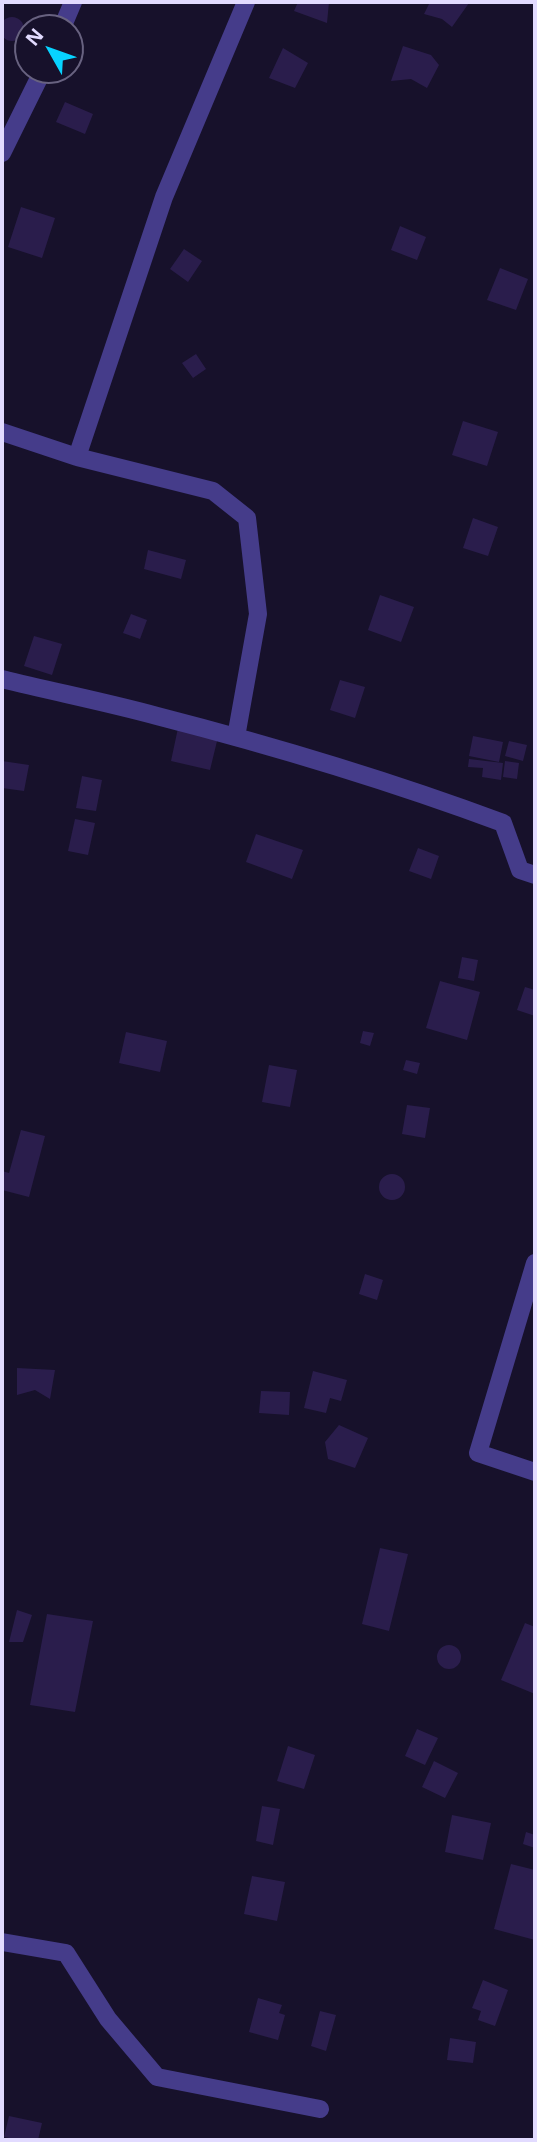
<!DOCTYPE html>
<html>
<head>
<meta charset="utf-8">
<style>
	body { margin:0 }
	#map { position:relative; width:537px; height:2142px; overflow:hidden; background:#17112b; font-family:"Noto Sans",sans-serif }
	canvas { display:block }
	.frame { position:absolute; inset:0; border:4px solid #e2dbff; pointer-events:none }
	.north { position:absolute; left:14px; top:14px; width:70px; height:70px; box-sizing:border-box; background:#17112b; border:2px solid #686280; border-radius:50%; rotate:310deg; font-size:19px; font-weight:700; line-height:28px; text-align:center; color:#e2dbff }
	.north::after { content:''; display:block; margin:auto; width:24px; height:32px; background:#07d3ff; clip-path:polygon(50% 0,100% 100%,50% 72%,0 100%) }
</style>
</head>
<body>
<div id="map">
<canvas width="537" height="2142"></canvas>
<div class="frame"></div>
<div class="north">N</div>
</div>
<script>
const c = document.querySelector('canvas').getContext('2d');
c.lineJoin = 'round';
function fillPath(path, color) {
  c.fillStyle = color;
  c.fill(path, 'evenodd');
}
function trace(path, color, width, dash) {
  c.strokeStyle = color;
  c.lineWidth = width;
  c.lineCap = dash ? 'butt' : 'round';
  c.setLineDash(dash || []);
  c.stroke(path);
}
fillPath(new Path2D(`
	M 298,2 L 329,2 L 327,23 L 294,11 Z
	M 430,2 L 468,2 L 469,3 L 452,27 L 442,19 L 424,14 Z
	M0 29a12 12 0 1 1 24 0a12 12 0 1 1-24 0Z
	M 403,46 L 431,55 L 439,65 L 427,88 L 411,79 L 391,81 Z
	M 283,48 L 308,63 L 295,88 L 269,78 Z
	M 65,102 L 93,114 L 85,134 L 56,122 Z
	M 21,207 L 55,218 L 42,258 L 8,247 Z
	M 400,226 L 426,237 L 417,260 L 391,250 Z
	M 184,249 L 202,261 L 188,282 L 170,269 Z
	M 500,268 L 528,279 L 516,310 L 487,300 Z
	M 196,354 L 206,369 L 193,378 L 182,363 Z
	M 463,421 L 498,432 L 487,466 L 452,455 Z
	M 473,518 L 498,527 L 488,556 L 463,548 Z
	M 148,550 L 186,560 L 181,579 L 144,569 Z
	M 380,595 L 414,607 L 401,642 L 368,630 Z
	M 131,614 L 147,620 L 140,639 L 123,633 Z
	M 34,636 L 62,644 L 52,675 L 24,666 Z
	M 340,680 L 365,687 L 355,718 L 330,710 Z
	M 178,728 L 218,737 L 210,770 L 171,761 Z
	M 473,736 L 503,742 L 499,762 L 469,756 Z
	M 509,741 L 527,745 L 523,761 L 505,756 Z
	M 469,759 L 503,763 L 501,780 L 482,777 L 483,768 L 468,767 Z
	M 2,761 L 29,765 L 24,791 L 2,788 Z
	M 505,761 L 519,763 L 517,779 L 503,777 Z
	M 82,776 L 102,780 L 96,811 L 76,808 Z
	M 75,819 L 95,823 L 88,855 L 68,851 Z
	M 256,834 L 303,850 L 292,879 L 246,862 Z
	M 418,848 L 439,856 L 431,879 L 409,871 Z
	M 462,957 L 478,960 L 474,981 L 458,978 Z
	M 440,981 L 480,992 L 467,1040 L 426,1028 Z
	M 525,987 L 535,990 L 535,1016 L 517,1010 Z
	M 363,1031 L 374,1033 L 370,1046 L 360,1043 Z
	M 126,1032 L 167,1041 L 160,1072 L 119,1063 Z
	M 406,1060 L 420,1063 L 417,1074 L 403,1070 Z
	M 269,1065 L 297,1070 L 290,1107 L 262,1102 Z
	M 407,1105 L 430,1108 L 425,1138 L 402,1134 Z
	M 21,1130 L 45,1136 L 29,1197 L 2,1190 L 2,1171 L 9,1173 Z
	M379 1187a13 13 0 1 1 26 0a13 13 0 1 1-26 0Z
	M 365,1274 L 383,1280 L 377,1300 L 359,1294 Z
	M 17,1368 L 55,1370 L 50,1399 L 35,1390 L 17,1395 Z
	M 313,1371 L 347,1380 L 341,1401 L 330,1398 L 326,1413 L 304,1408 Z
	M 261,1391 L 290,1392 L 289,1415 L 259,1413 Z
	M 339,1425 L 368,1438 L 355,1468 L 328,1459 L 325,1442 Z
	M 380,1548 L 408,1554 L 389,1631 L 362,1624 Z
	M 17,1610 L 32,1615 L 23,1642 L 9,1642 Z
	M 47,1614 L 93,1621 L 75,1712 L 30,1705 Z
	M 525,1623 L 535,1627 L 535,1694 L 501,1680 Z
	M437 1657a12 12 0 1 1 24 0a12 12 0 1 1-24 0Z
	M 417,1729 L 438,1738 L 425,1765 L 405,1756 Z
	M 288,1746 L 315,1755 L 304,1789 L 277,1781 Z
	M 434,1761 L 458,1773 L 445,1798 L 422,1787 Z
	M 262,1806 L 280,1809 L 273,1845 L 256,1841 Z
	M 452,1815 L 491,1823 L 483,1860 L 445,1852 Z
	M 526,1832 L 535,1835 L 535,1848 L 523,1844 Z
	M 511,1864 L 535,1870 L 535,1940 L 494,1929 Z
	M 252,1876 L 285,1882 L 277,1921 L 244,1914 Z
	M 483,1980 L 508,1990 L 495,2026 L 478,2020 L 481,2011 L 472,2008 Z
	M 258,1998 L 282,2005 L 279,2013 L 285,2015 L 278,2040 L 249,2032 Z
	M 320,2011 L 336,2015 L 326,2051 L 311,2046 Z
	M 450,2038 L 476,2042 L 473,2063 L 447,2060 Z
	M 9,2116 L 42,2123 L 38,2140 L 19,2140 L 4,2137 Z`), '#2a1d4c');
trace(new Path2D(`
	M 62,28 L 73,2
	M 2,153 L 43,70
	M 2,432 L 77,457 L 213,491 L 247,518 L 258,614 L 236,737
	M 77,457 L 164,197 L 246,2
	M 2,679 C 54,692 106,702 157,716 C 274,746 390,781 503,823 L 520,870 L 535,875
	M 535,1263 L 478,1453 L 535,1472
	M 2,1942 L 66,1953 L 108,2019 L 157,2077 L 320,2109`), '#453c8a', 18);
</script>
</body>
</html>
